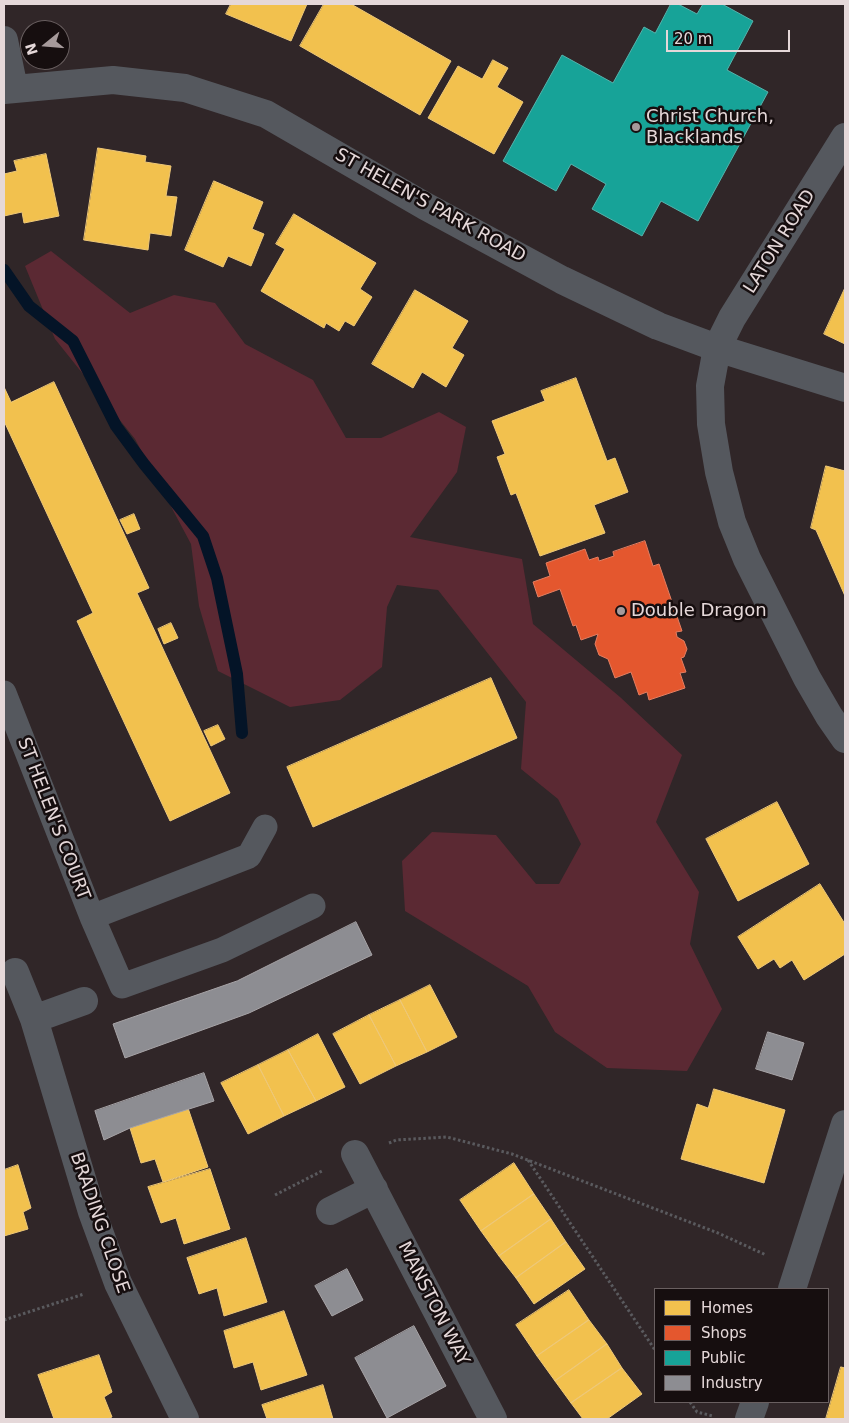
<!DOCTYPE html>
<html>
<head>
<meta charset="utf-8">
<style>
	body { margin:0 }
	#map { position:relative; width:849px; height:1423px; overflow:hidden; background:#302628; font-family:"DejaVu Sans",sans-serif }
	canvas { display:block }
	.frame { position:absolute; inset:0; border:5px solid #e5d8d9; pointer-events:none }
	.legend { position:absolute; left:654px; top:1288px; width:175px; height:115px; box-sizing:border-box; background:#160e0f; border:1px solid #695f60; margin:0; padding:6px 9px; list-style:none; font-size:15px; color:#e5d8d9 }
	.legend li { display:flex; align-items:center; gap:10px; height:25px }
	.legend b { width:25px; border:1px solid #695f60 }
	.north { position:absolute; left:20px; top:20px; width:50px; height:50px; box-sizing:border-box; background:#160e0f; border:1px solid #695f60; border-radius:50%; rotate:253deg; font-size:14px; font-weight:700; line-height:20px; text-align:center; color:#e5d8d9 }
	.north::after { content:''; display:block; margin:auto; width:18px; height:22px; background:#a69a9b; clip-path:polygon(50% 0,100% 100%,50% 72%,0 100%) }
	.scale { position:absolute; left:666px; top:30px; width:124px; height:22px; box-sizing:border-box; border:2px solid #e5d8d9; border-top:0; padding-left:6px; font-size:15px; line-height:18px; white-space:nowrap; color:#e5d8d9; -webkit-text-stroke:4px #160e0f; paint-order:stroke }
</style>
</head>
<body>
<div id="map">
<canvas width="849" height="1423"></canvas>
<div class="frame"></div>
<ul class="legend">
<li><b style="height:14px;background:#f2c14e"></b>Homes</li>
<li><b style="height:14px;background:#e4572e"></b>Shops</li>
<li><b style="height:14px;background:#17a398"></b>Public</li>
<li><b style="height:14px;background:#8d8d92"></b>Industry</li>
</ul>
<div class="north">N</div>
<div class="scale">20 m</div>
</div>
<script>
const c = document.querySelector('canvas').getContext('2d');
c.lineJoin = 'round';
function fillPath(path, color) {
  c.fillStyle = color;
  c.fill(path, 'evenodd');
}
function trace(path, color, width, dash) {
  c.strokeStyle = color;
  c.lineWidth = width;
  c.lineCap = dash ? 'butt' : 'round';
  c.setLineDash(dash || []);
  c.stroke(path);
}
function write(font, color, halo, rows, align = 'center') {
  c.font = font + ' "DejaVu Sans",sans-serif';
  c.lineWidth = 5;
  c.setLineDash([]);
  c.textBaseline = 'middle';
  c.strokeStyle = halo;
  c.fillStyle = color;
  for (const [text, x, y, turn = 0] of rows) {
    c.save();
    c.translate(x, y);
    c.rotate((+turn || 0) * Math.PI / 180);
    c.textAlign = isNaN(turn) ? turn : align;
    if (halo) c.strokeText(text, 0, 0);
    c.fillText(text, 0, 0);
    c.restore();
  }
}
fillPath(new Path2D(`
	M 51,251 L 130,313 L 174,295 L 215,303 L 245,344 L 313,380 L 346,438 L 381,438 L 439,412 L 466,427 L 457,472 L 410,537 L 522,559 L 533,624 L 620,697 L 682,755 L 656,822 L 699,892 L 690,944 L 722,1009 L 687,1071 L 607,1068 L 555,1032 L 528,986 L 405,911 L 402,861 L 432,832 L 496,835 L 536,884 L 559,884 L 581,844 L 558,799 L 521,769 L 526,702 L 438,590 L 397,585 L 387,607 L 382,667 L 340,700 L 290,707 L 218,671 L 199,606 L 191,544 L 135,439 L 55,339 L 25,266 Z`), '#5b2933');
const homes = new Path2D(`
	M 231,4 L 307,4 L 291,41 L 226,14 Z
	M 324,4 L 351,4 L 451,61 L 420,115 L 300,46 Z
	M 493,60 L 508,68 L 497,87 L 523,102 L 494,154 L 428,118 L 458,66 L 482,79 Z
	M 98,148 L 146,156 L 145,162 L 171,166 L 166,196 L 177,197 L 171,236 L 150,233 L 148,250 L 84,240 Z
	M 46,154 L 59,216 L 24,223 L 22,212 L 4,216 L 4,174 L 17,171 L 14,161 Z
	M 214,181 L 263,202 L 252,229 L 264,234 L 251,266 L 228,256 L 223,267 L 185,250 Z
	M 294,214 L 376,263 L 360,289 L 372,297 L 354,326 L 345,321 L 339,331 L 326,323 L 324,328 L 261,291 L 285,249 L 276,244 Z
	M 845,288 L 845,344 L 824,334 Z
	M 415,290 L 468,321 L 452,348 L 464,355 L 446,387 L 422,372 L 413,388 L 372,364 Z
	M 576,378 L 607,461 L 615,458 L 628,492 L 594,505 L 605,533 L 540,556 L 516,493 L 511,495 L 497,457 L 505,454 L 492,421 L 545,401 L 541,391 Z
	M 54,382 L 149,588 L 137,593 L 230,793 L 170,821 L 77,621 L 93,613 L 4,421 L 4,387 L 11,402 Z
	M 826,466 L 845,471 L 845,596 L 816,530 L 811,528 Z
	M 134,514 L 140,529 L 127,534 L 120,520 Z
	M 171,623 L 178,638 L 164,644 L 158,629 Z
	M 491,678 L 517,738 L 313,827 L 287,767 Z
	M 218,725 L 225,739 L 211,746 L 204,731 Z
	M 777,802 L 809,864 L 738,901 L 706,839 Z
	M 820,884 L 845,924 L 845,954 L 804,980 L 792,960 L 780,968 L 774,959 L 758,969 L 738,937 Z
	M 430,985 L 457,1037 L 427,1052 L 400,1000 Z
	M 400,1000 L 427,1052 L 396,1066 L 369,1015 Z
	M 369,1015 L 396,1066 L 360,1084 L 333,1034 Z
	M 318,1034 L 345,1087 L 316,1101 L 288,1050 Z
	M 288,1050 L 316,1101 L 284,1116 L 258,1065 Z
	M 258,1065 L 284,1116 L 248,1134 L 221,1083 Z
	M 714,1089 L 785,1110 L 764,1183 L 681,1159 L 697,1104 L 708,1108 Z
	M 188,1108 L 208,1167 L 163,1182 L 155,1159 L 141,1163 L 130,1128 Z
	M 514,1163 L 534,1194 L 481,1231 L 460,1200 Z
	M 18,1165 L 31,1208 L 23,1212 L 28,1229 L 4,1236 L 4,1170 Z
	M 210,1169 L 230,1229 L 184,1244 L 176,1218 L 161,1223 L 148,1187 Z
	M 534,1194 L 551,1219 L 499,1256 L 481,1231 Z
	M 551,1219 L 566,1242 L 516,1278 L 499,1256 Z
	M 246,1238 L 267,1302 L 224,1316 L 217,1288 L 199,1294 L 187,1258 Z
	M 566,1242 L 585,1269 L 534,1304 L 516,1278 Z
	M 569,1290 L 589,1320 L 537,1356 L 516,1325 Z
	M 284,1311 L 307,1375 L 261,1390 L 253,1362 L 234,1368 L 224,1331 Z
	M 589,1320 L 607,1344 L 555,1381 L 537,1356 Z
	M 607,1344 L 622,1368 L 571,1403 L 555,1381 Z
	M 99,1355 L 112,1392 L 104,1397 L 112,1417 L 107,1419 L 54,1419 L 38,1375 Z
	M 841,1367 L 845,1368 L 845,1419 L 826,1419 Z
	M 622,1368 L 642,1394 L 607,1419 L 583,1419 L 571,1403 Z
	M 323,1385 L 333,1419 L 267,1419 L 262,1405 Z`);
fillPath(homes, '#f2c14e');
trace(homes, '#eec878', 1);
const shops = new Path2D(`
	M 645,541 L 653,566 L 659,564 L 682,631 L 676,632 L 677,637 L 684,641 L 687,649 L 684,657 L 681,658 L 686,672 L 680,673 L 685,688 L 649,700 L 647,692 L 639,695 L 631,672 L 615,678 L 608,659 L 599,655 L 595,644 L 598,634 L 581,640 L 576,625 L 573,626 L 560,589 L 538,597 L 533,582 L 550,576 L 546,563 L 585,549 L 589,560 L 598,557 L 599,561 L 614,556 L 613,552 Z`);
fillPath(shops, '#e4572e');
trace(shops, '#e47e61', 1);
const public = new Path2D(`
	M 671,4 L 678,4 L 697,14 L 703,4 L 722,4 L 753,21 L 727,70 L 768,92 L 698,221 L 661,201 L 642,236 L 592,209 L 606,184 L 571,164 L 556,191 L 503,161 L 562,55 L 613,83 L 644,27 L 655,33 Z`);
fillPath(public, '#17a398');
trace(public, '#55b3ac', 1);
const industry = new Path2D(`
	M 356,922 L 372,955 L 249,1013 L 125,1058 L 113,1024 L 237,981 Z
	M 768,1032 L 804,1043 L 792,1080 L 756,1069 Z
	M 204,1073 L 214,1101 L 130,1128 L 104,1140 L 95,1111 Z
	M 347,1269 L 363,1300 L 332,1316 L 315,1286 Z
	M 414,1326 L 446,1386 L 387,1418 L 355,1358 Z`);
fillPath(industry, '#8d8d92');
trace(industry, '#a7a4a7', 1);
trace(new Path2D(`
	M 4,270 L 29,306 L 73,341 L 116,426 L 144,464 L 203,536 L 217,578 L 237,674 L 242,733`), '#041427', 12);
trace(new Path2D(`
	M 389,1143 L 396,1140 L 447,1137 L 512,1154 L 718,1233 L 766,1255
	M 528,1160 L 655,1350
	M 275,1195 L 324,1170
	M 4,1320 L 84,1294
	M 690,1402 L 697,1412 L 713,1416`), '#5a5a5e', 3, [2.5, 2.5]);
trace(new Path2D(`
	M 4,693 L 92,917 L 122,986 L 222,950 L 313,906
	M 92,917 L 249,856 L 265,827`), '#55585e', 25);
trace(new Path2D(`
	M 4,40 L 14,88
	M 4,90 L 113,80 L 185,88 L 266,114 L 425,206 L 562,280 L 658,326 L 717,348 L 845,388
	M 845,137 L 732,318 L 717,348 L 710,386 L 711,424 L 719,472 L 732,522 L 747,559 L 807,678 L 829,716 L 845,739
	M 15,972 L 34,1019 L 92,1212 L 118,1283 L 185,1419
	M 34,1019 L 84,1001
	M 355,1154 L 493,1419
	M 330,1211 L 374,1189
	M 792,1289 L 845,1124
	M 749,1419 L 755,1402`), '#55585e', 28);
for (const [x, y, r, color] of [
	[636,127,5,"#a69a9b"],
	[621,611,5,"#a69a9b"]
]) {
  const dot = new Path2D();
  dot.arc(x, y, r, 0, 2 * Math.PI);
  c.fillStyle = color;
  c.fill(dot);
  trace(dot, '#160e0f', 2);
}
write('18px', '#e5d8d9', '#160e0f', [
	["Christ Church,",646,117],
	["Blacklands",646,138],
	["Double Dragon",631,611]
], 'left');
write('18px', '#e5d8d9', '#160e0f', [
	["ST HELEN'S PARK ROAD",430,206,29],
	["LATON ROAD",780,242,-58],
	["ST HELEN'S COURT",53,819,69],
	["BRADING CLOSE",99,1223,71],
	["MANSTON WAY",433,1304,63]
]);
</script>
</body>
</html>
